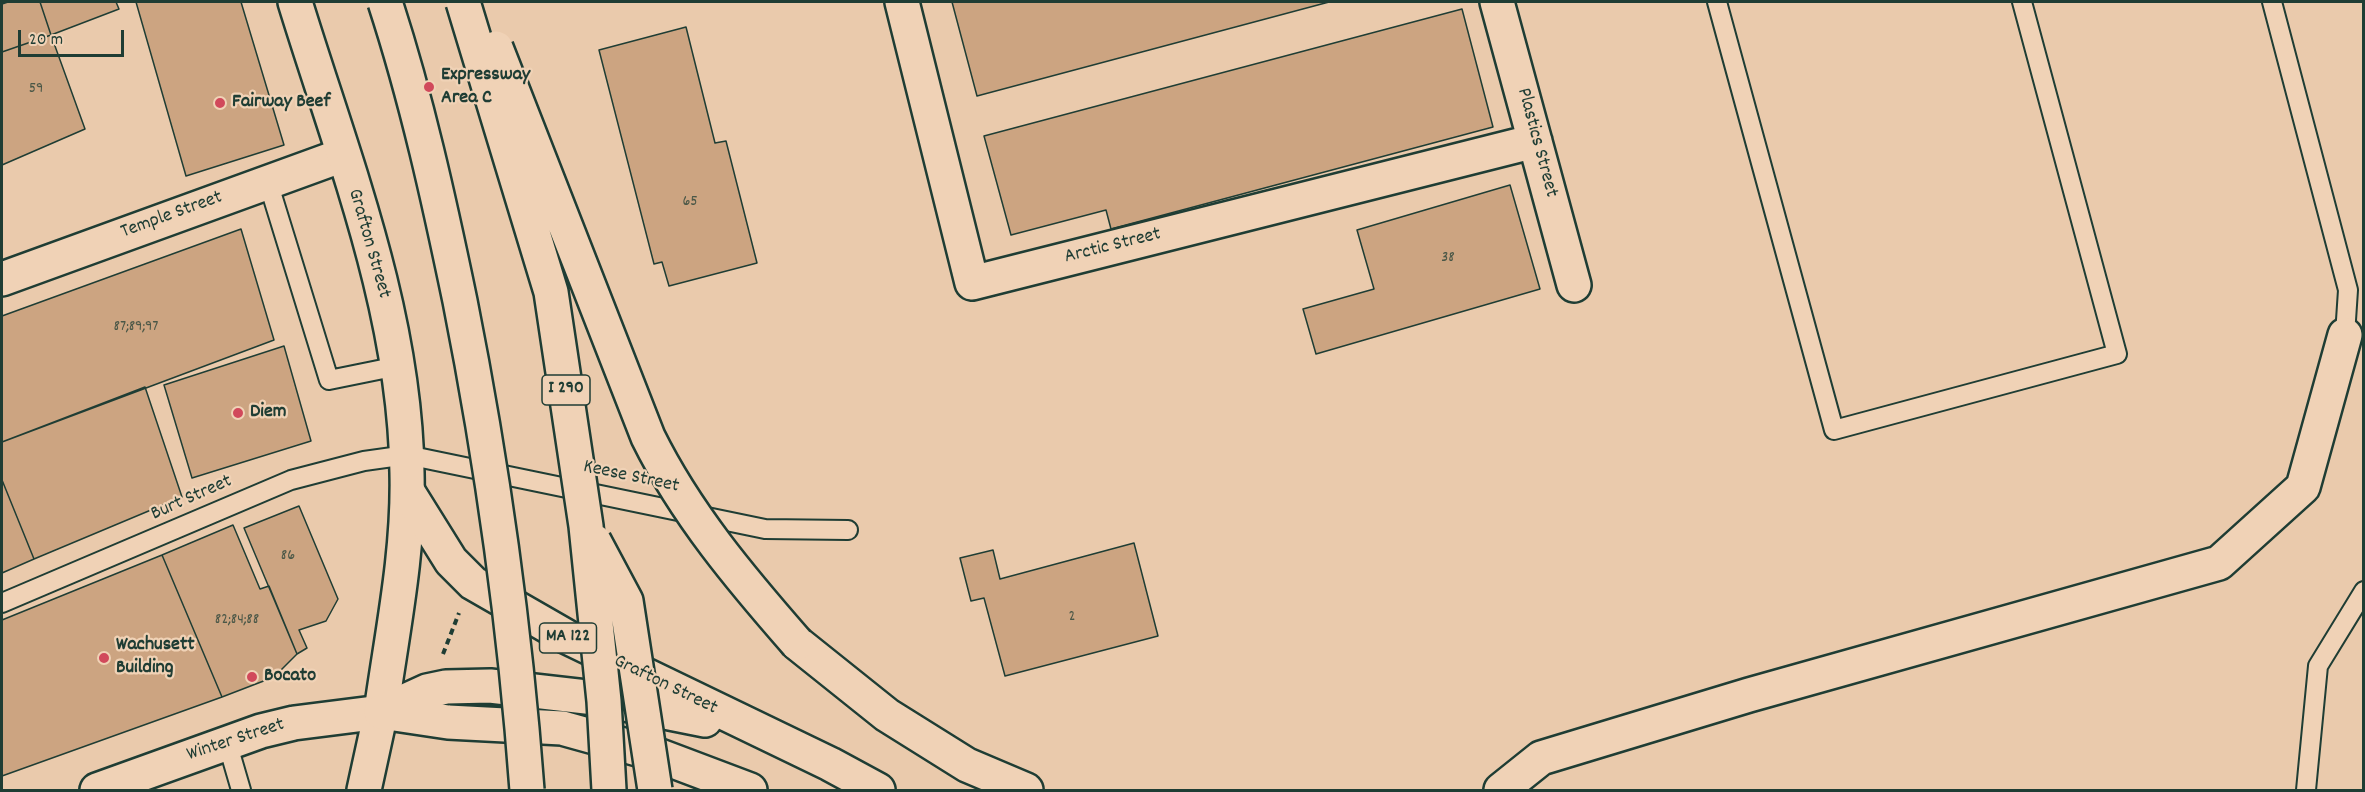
<!DOCTYPE html>
<html>
<head>
<meta charset="utf-8">
<style>
	body { margin:0 }
	#map { position:relative; width:2365px; height:792px; overflow:hidden; background:#eacaac; font-family:Dekko,sans-serif }
	canvas { display:block }
	.frame { position:absolute; inset:0; border:3px solid #1f3d34; pointer-events:none }
	.scale { position:absolute; left:18px; top:30px; width:106px; height:27px; box-sizing:border-box; border:3px solid #1f3d34; border-top:0; padding-left:8px; font-size:18px; line-height:21px; white-space:nowrap; color:#1f3d34; -webkit-text-stroke:4px #f0d2b6; paint-order:stroke }
</style>
</head>
<body>
<div id="map">
<canvas width="2365" height="792"></canvas>
<div class="frame"></div>
<div class="scale">20 m</div>
</div>
<script>
const c = document.querySelector('canvas').getContext('2d');
c.lineJoin = 'round';
function fillPath(path, color) {
  c.fillStyle = color;
  c.fill(path, 'evenodd');
}
function trace(path, color, width, dash) {
  c.strokeStyle = color;
  c.lineWidth = width;
  c.lineCap = dash ? 'butt' : 'round';
  c.setLineDash(dash || []);
  c.stroke(path);
}
function write(font, color, halo, rows, align = 'center') {
  c.font = font + ' Dekko,sans-serif';
  c.lineWidth = 4.5;
  c.setLineDash([]);
  c.textBaseline = 'middle';
  c.strokeStyle = halo;
  c.fillStyle = color;
  for (const [text, x, y, turn = 0] of rows) {
    c.save();
    c.translate(x, y);
    c.rotate((+turn || 0) * Math.PI / 180);
    c.textAlign = isNaN(turn) ? turn : align;
    if (halo) c.strokeText(text, 0, 0);
    c.fillText(text, 0, 0);
    c.restore();
  }
}
const building = new Path2D(`
	M 8,2 L 40,2 L 51,35 L 2,52 L 2,4 Z
	M 40,2 L 116,2 L 119,9 L 51,35 Z
	M 136,2 L 241,2 L 284,145 L 186,176 Z
	M 952,2 L 1329,2 L 977,96 Z
	M 1462,9 L 1493,127 L 1111,229 L 1106,210 L 1011,235 L 984,136 Z
	M 686,27 L 715,143 L 726,141 L 757,263 L 669,286 L 662,262 L 654,264 L 599,50 Z
	M 51,35 L 85,129 L 2,165 L 2,52 Z
	M 1510,185 L 1540,289 L 1316,354 L 1303,309 L 1374,289 L 1357,230 Z
	M 241,229 L 274,340 L 2,442 L 2,316 Z
	M 284,346 L 311,441 L 192,478 L 164,385 Z
	M 145,387 L 182,497 L 34,559 L 2,480 L 2,442 Z
	M 2,480 L 34,559 L 2,573 Z
	M 299,506 L 338,599 L 326,621 L 299,630 L 307,648 L 297,654 L 244,528 Z
	M 233,525 L 260,589 L 269,586 L 297,654 L 274,677 L 222,697 L 162,555 Z
	M 1134,543 L 1158,636 L 1005,676 L 984,598 L 971,601 L 960,558 L 993,550 L 1000,579 Z
	M 162,555 L 222,697 L 2,776 L 2,620 Z`);
fillPath(building, '#cca481');
trace(building, '#1f3d34', 1.5);
const lane = new Path2D(`
	M 1717,2 L 1834,430 L 2117,354 L 2022,2
	M 2272,2 L 2348,290 L 2345,335
	M 268,182 L 329,380 L 398,366
	M 2,603 L 291,480 L 364,461 L 407,455 L 765,529 L 848,530
	M 227,742 L 241,790
	M 2306,790 L 2318,666 L 2364,591`);
const street = new Path2D(`
	M 902,2 L 972,283 L 1535,141
	M 1497,2 L 1574,285
	M 1501,790 L 1541,758 L 1749,695 L 2219,563 L 2303,487 L 2345,335`);
const secondary = new Path2D(`
	M 2,279 L 343,155
	M 97,790 L 261,731 L 294,723 L 381,712 L 364,790`);
const primary = new Path2D(`
	M 295,2 C 342,155 405,310 407,473 C 409,553 392,633 381,712`);
const highway = new Path2D(`
	M 408,492 L 451,561 L 473,583 L 567,637 L 830,764 L 878,790
	M 797,643 L 887,715 L 967,765 L 1026,790
	M 381,712 L 427,691 L 446,687 L 490,686 L 595,698 L 705,720
	M 381,712 L 448,722 L 562,728 L 652,753 L 750,790`);
trace(lane, '#1f3d34', 22);
trace(street, '#1f3d34', 38);
trace(secondary, '#1f3d34', 38);
trace(primary, '#1f3d34', 38);
trace(highway, '#1f3d34', 38);
trace(new Path2D(`
	M 443,654 L 459,613`), '#1f3d34', 4, [6, 4.5]);
trace(lane, '#f0d2b6', 18);
trace(street, '#f0d2b6', 33);
trace(secondary, '#f0d2b6', 33);
trace(primary, '#f0d2b6', 33);
trace(highway, '#f0d2b6', 33);
const highwayBridge = new Path2D(`
	M 385,2 C 417,100 439,200 460,301 C 492,462 515,626 527,790
	M 463,2 L 551,292 L 586,526 L 604,701 L 609,790
	M 496,48 L 648,437 C 686,514 741,579 797,643
	M 594,541 L 626,601 L 655,790`);
trace(highwayBridge, '#1f3d34', 38, []);
trace(highwayBridge, '#f0d2b6', 33);
for (const [x, y, r, color] of [
	[429,87,6,"#d1495b"],
	[220,103,6,"#d1495b"],
	[238,413,6,"#d1495b"],
	[104,658,6,"#d1495b"],
	[252,677,6,"#d1495b"]
]) {
  const dot = new Path2D();
  dot.arc(x, y, r, 0, 2 * Math.PI);
  c.fillStyle = color;
  c.fill(dot);
  trace(dot, '#f0d2b6', 2);
}
write('16px', '#4a5747', null, [
	["59",36,90],
	["65",690,203],
	["38",1448,259],
	["87;89;97",136,328],
	["86",288,557],
	["2",1072,618],
	["82;84;88",237,621]
]);
for (const [x, y, w] of [
	[566,390,48],
	[568,638,57]
]) {
  const box = new Path2D();
  box.roundRect(x - w / 2, y - 15, w, 30, 4.5);
  c.fillStyle = '#f0d2b6';
  c.fill(box);
  trace(box, '#1f3d34', 1.5);
}
write('bold 18px', '#1f3d34', null, [
	["I 290",566,390],
	["MA 122",568,638]
]);
write('bold 20px', '#1f3d34', '#f0d2b6', [
	["Expressway",441,76],
	["Area C",441,99],
	["Fairway Beef",232,103],
	["Diem",250,413],
	["Wachusett",116,646],
	["Building",116,669],
	["Bocato",264,677]
], 'left');
write('20px', '#1f3d34', '#f0d2b6', [
	["Plastics Street",1536,143,75],
	["Temple Street",172,216,-20],
	["Grafton Street",368,244,74],
	["Arctic Street",1113,247,-14],
	["Keese Street",631,478,12],
	["Burt Street",192,499,-24],
	["Grafton Street",665,686,26],
	["Winter Street",236,741,-18]
]);
</script>
</body>
</html>
